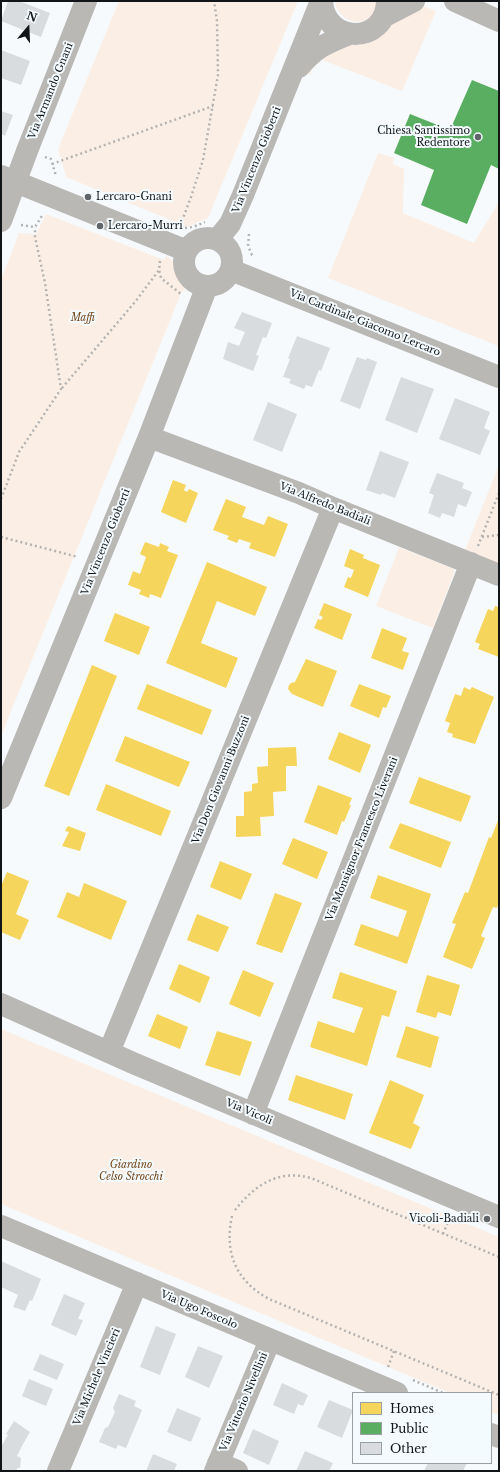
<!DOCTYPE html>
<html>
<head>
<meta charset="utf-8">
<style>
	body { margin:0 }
	#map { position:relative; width:500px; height:1472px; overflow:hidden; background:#f6fafc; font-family:"Libre Baskerville",serif }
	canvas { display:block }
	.frame { position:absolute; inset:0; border:2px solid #111517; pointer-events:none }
	.legend { position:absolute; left:352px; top:1392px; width:140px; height:72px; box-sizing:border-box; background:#f4fbfe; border:1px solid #999fa2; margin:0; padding:5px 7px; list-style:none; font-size:12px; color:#111517 }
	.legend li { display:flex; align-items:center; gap:8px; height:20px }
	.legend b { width:20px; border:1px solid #999fa2 }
	.north { position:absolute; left:8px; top:8px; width:40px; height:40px; -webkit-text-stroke:3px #f4fbfe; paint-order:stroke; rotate:19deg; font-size:11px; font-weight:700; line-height:16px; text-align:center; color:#111517 }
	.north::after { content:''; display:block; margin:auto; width:14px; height:18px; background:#111517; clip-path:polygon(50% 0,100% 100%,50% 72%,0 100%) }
</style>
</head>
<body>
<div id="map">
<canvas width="500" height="1472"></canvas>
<div class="frame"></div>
<ul class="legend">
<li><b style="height:11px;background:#f6d55c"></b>Homes</li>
<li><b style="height:11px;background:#5aae61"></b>Public</li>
<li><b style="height:11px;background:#d8dcde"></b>Other</li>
</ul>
<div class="north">N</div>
</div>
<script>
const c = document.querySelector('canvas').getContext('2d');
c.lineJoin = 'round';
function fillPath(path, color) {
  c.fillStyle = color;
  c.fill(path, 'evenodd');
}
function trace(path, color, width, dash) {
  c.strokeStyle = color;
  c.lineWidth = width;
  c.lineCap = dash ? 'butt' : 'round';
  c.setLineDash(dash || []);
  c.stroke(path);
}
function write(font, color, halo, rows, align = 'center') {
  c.font = font + ' "Libre Baskerville",serif';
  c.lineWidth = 4;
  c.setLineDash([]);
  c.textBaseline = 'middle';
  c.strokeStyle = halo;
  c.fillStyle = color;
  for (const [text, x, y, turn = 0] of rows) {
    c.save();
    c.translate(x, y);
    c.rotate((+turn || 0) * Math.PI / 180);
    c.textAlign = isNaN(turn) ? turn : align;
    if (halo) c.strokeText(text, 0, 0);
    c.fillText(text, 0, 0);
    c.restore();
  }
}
fillPath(new Path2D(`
	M 119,1 L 298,1 L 208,218 L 187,227 L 66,177 L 58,149 Z
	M 335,1 L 377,1 C 376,4 376,8 375,11 C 365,31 337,21 335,1 Z
	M 423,6 L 436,11 L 402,91 L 317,58 L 310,75 L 307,73 C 313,57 322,47 340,45 C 350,44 361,46 371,42 C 380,39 383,32 389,26 C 398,16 411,9 423,6 Z
	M 378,153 L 394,158 L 393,164 L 404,169 L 403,213 L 474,243 L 499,202 L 499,342 L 498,346 L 328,278 Z
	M 46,214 L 164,260 L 166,256 C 179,263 183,277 185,292 L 182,291 L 1,736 L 1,280 L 19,233 L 36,234 Z
	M 499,465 L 499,564 L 465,550 Z
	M 399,547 L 454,569 L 454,573 L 433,628 L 376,606 Z
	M 1,1029 L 499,1237 L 499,1415 L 491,1412 L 491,1393 L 450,1393 L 1,1204 Z`), '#fbefe5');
fillPath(new Path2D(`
	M 173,480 L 186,485 L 184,490 L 187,492 L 189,489 L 198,493 L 186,523 L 161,512 Z
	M 226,499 L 246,507 L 242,517 L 264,525 L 268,516 L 288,524 L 275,557 L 249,548 L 251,543 L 239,539 L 237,543 L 227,539 L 229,536 L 213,530 Z
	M 145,542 L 159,547 L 160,543 L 169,547 L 167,551 L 178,555 L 161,598 L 150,594 L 149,598 L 139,594 L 141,590 L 128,585 L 133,571 L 140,574 L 146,557 L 140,554 Z
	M 350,549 L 364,555 L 363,558 L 380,565 L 368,597 L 344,587 L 348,577 L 351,578 L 354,570 L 344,566 Z
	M 207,562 L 267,587 L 255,616 L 217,601 L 201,643 L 238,658 L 226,688 L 166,663 Z
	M 324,603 L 352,614 L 342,640 L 314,628 L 318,619 L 321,620 L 323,617 L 319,615 Z
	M 495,606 L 499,607 L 499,657 L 478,649 L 480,644 L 475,642 L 488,609 L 493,611 Z
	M 115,613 L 150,627 L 139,655 L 104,641 Z
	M 382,628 L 407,638 L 402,651 L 409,653 L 403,670 L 371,658 Z
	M 306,659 L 337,671 L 323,707 L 292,694 L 288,689 L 289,685 L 291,683 L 295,682 Z
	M 92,665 L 117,676 L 69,796 L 44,786 Z
	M 147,684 L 212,710 L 202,735 L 137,709 Z
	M 359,684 L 391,696 L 386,708 L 383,707 L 379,718 L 350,706 Z
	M 464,687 L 470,690 L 472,687 L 494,697 L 475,744 L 452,737 L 453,734 L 447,732 L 450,723 L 445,721 L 455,694 L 461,696 Z
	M 339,732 L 371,745 L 360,773 L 328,759 Z
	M 125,736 L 190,762 L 179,787 L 115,761 Z
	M 296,747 L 297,766 L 286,766 L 286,791 L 273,792 L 274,816 L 260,817 L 261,836 L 236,837 L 236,816 L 244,816 L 244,792 L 252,791 L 252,784 L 258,783 L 257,767 L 268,766 L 268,748 Z
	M 419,777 L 471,796 L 461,822 L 409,803 Z
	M 106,784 L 171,811 L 161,836 L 96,810 Z
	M 318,785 L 352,798 L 349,805 L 351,805 L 344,822 L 342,821 L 337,835 L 304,822 Z
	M 499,818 L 499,902 L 497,908 L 493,907 L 481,936 L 485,938 L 472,969 L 443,957 L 456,924 L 452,923 L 465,892 L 468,893 L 489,837 L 491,838 Z
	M 400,823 L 451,842 L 441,868 L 389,848 Z
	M 68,826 L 86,833 L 80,851 L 62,846 L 69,832 L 65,831 Z
	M 293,838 L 328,852 L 317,879 L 282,864 Z
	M 220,861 L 252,874 L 241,900 L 210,887 Z
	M 7,872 L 29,881 L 16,914 L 29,920 L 20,940 L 1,932 L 1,886 Z
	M 378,875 L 431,894 L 407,964 L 354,945 L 361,924 L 398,937 L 407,911 L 370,898 Z
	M 84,883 L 127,901 L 111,940 L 57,917 L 67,892 L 79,897 Z
	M 275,893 L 302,903 L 282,953 L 256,944 Z
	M 197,914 L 229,927 L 218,952 L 187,940 Z
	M 179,964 L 210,977 L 200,1003 L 169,989 Z
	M 243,970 L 274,983 L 260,1017 L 229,1004 Z
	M 340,972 L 397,991 L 389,1017 L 382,1015 L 367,1066 L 310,1047 L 318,1021 L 354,1033 L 363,1008 L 332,998 Z
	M 427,975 L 460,985 L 451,1016 L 438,1012 L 436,1018 L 416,1012 Z
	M 157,1014 L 188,1027 L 180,1049 L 148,1036 Z
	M 406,1026 L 439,1037 L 431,1068 L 396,1057 Z
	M 217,1031 L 252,1042 L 240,1076 L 205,1065 Z
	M 296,1075 L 353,1094 L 345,1120 L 288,1100 Z
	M 390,1080 L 424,1095 L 413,1123 L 420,1127 L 411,1149 L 369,1133 Z`), '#f6d55c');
fillPath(new Path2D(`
	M 472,80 L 499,91 L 499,169 L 491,165 L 467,224 L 421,205 L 434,170 L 394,153 L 410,114 L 450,130 Z`), '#5aae61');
fillPath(new Path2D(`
	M 8,1 L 19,1 L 50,13 L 41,37 L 1,21 Z
	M 1,50 L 30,61 L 21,85 L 1,78 Z
	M 1,111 L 13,115 L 5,136 L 1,134 Z
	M 242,312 L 272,323 L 266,338 L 263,337 L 256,355 L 259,356 L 253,371 L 223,359 L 228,342 L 239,346 L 245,332 L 234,328 Z
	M 297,336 L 330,348 L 321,371 L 319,370 L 312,387 L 306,385 L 304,389 L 289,383 L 291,379 L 283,377 L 290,359 L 288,358 Z
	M 357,357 L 366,360 L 367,358 L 377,362 L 360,409 L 340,401 Z
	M 401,377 L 434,389 L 417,433 L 385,420 Z
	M 455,398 L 490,412 L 484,428 L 490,431 L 480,455 L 439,439 Z
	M 268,402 L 297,414 L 282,452 L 253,440 Z
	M 380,451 L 409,462 L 395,498 L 382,493 L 381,495 L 366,490 Z
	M 437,473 L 464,483 L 462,488 L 472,492 L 466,507 L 458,504 L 454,517 L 442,513 L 440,518 L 428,513 L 434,495 L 429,493 Z
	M 1,1261 L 41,1279 L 32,1301 L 30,1300 L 25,1311 L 13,1307 L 18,1295 L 1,1287 Z
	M 64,1294 L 85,1303 L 78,1319 L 83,1320 L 76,1336 L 51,1325 Z
	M 156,1326 L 176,1334 L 160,1375 L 140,1367 Z
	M 198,1346 L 223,1356 L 209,1388 L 185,1377 Z
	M 40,1354 L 64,1364 L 57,1380 L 33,1370 Z
	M 29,1379 L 53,1389 L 46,1406 L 22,1396 Z
	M 282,1383 L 308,1395 L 303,1406 L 298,1404 L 294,1414 L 273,1405 Z
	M 119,1394 L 136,1401 L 134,1406 L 142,1410 L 126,1448 L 118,1445 L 116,1449 L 99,1442 L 105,1428 L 108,1427 L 115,1412 L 113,1408 Z
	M 329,1400 L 353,1410 L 342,1438 L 317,1427 Z
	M 177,1408 L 201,1418 L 191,1442 L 167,1432 Z
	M 14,1421 L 30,1432 L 23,1444 L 17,1456 L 21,1458 L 20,1468 L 17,1468 L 17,1471 L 1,1471 L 2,1445 L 8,1435 L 6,1434 Z
	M 253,1429 L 279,1441 L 269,1465 L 243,1453 Z
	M 305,1451 L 333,1463 L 329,1471 L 296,1471 Z
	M 153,1454 L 177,1464 L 174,1471 L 146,1471 Z
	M 428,1463 L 467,1463 L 463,1471 L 424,1471 Z`), '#d8dcde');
trace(new Path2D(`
	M 45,157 L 51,159 L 56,176
	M 52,164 L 213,106
	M 21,225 L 35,227 L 43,214
	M 180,226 L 191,197 L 203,160 L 218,75 L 217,21 L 214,1
	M 185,228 L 193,227 L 205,222
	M 249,234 L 248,246 L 252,255 L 255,256
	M 160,261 L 159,270 L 161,278 L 181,294 L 181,296
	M 62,388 L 135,302 L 159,270
	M 1,499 L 19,452 L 61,389 L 45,283 L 35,237 L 35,227
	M 1,537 L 78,557
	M 482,537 L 499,535
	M 478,546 L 499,493
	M 235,1210 C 255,1185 278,1169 311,1178 L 499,1257
	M 232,1216 C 224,1253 236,1281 269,1299 L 499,1395
	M 443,1234 L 450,1217
	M 388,1367 L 394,1351
	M 413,1380 L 443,1393`), '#b5b3b1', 2.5, [2, 3]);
trace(new Path2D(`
	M 322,1 C 325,45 386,45 387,1
	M 455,1 L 499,21
	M 385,16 L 414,1
	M 299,67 C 316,47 325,44 349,34
	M 1,176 L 187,251
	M 1,221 L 27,151 L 86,1
	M184 262a24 24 0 1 1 48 0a24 24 0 1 1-48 0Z
	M 217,240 L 230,224 L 243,195 L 321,1
	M 231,270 L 499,377
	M 149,437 L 299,493 L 333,508 L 499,575
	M 1,798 L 149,437 L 207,286
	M 1,1004 L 133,1063 L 499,1217
	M 109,1052 L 333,508
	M 253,1114 L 471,563
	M 1,1226 L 397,1393
	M 491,1434 L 499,1437
	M 218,1463 L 237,1471
	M 58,1471 L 137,1283
	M 215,1471 L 270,1340`), '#bab8b5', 22);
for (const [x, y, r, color] of [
	[478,137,4,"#616567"],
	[88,197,4,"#616567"],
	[100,226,4,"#616567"],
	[487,1219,4,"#616567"]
]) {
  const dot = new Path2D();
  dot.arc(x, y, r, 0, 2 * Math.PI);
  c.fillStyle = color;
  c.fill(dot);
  trace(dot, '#f4fbfe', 1.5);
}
write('10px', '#111517', '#f4fbfe', [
	["Via Armando Gnani",51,91,-68],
	["Via Vincenzo Gioberti",257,160,-68],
	["Via Cardinale Giacomo Lercaro",365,323,22],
	["Via Alfredo Badiali",325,504,22],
	["Via Vincenzo Gioberti",106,542,-68],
	["Via Don Giovanni Buzzoni",221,780,-68],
	["Via Monsignor Francesco Liverani",362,839,-68],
	["Via Vicoli",249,1112,23],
	["Via Ugo Foscolo",199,1310,23],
	["Via Michele Vincieri",97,1377,-67],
	["Via Vittorio Nivellini",244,1402,-67]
]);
write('10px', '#111517', '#f4fbfe', [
	["Chiesa Santissimo",470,131],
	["Redentore",470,143],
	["Lercaro-Gnani",96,197,"left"],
	["Lercaro-Murri",108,226,"left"],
	["Vicoli-Badiali",479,1219]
], 'right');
write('italic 10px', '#74461a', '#f4fbfe', [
	["Maffi",83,318],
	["Giardino",131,1165],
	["Celso Strocchi",131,1177]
]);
</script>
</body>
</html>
